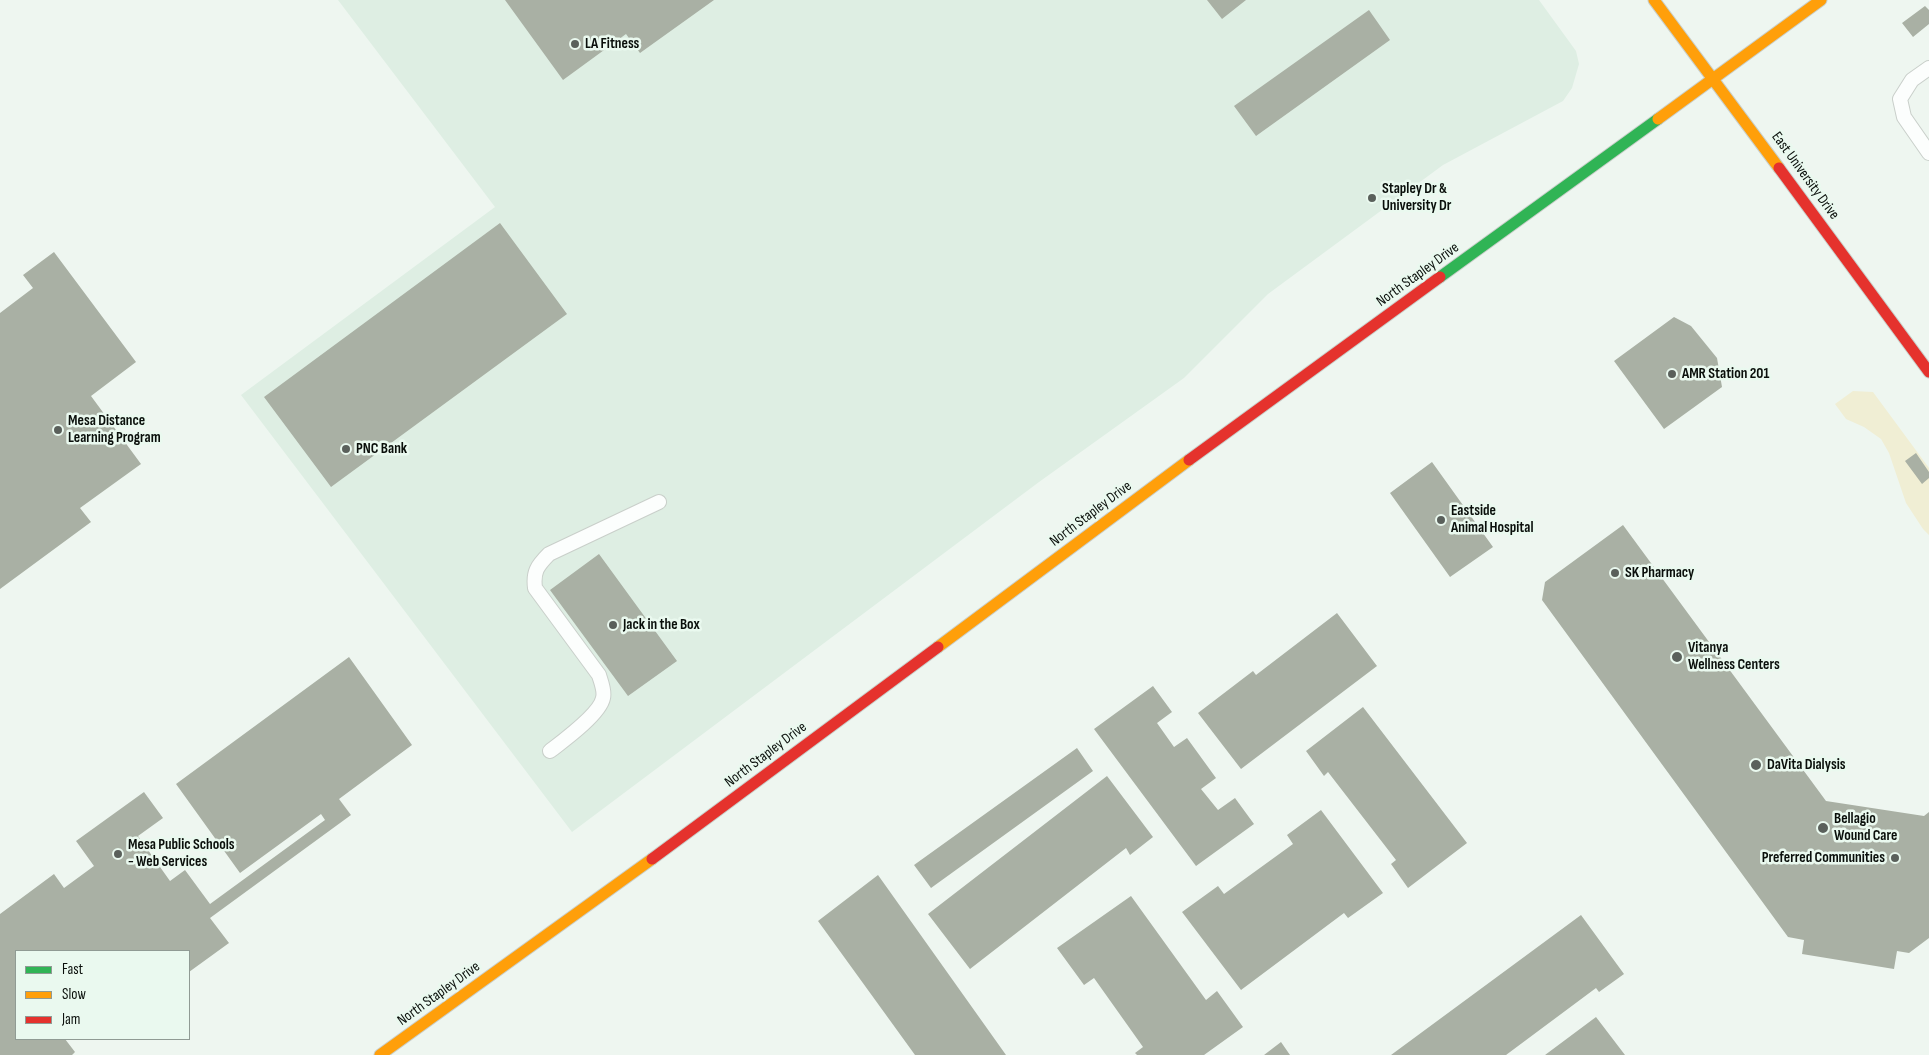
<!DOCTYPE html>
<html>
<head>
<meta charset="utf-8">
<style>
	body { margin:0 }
	#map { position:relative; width:1929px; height:1055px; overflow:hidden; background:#eef6f0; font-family:"Sofia Sans Condensed",sans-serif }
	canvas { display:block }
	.legend { position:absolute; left:15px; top:950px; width:175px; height:90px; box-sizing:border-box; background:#eaf9ef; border:1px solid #909b94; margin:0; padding:6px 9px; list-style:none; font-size:15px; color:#0a0f0b }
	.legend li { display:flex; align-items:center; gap:10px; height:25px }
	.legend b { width:25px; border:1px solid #909b94 }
</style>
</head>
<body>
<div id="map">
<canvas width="1929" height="1055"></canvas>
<ul class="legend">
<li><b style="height:6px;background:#30b455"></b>Fast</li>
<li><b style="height:6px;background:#ff9f0a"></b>Slow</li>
<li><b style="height:6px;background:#e5322d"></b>Jam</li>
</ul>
</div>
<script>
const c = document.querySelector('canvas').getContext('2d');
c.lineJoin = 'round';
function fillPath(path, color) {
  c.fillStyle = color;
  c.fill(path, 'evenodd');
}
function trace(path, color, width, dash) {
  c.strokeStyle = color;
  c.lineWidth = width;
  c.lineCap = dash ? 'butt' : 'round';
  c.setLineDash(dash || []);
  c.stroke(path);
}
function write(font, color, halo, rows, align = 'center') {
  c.font = font + ' "Sofia Sans Condensed",sans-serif';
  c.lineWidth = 5;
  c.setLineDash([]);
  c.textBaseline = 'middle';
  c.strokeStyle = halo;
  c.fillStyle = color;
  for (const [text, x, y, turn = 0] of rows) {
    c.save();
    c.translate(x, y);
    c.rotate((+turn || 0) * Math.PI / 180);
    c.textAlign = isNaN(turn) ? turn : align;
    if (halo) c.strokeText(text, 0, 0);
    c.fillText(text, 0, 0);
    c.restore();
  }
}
fillPath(new Path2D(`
	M 338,0 L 1539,0 L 1576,51 L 1579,64 L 1572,88 L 1563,101 L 1443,165 L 1268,294 L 1184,378 L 1039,482 L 572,832 L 241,395 L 495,207 Z`), '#deeee3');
fillPath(new Path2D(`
	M 1853,391 L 1873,392 L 1929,468 L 1929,535 L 1923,529 L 1906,503 L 1889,453 L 1881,439 L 1864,427 L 1846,419 L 1835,404 Z`), '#f0eed4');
fillPath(new Path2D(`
	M 505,0 L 714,0 L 640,53 L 626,34 L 563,80 Z
	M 1207,0 L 1246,0 L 1222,19 Z
	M 1925,6 L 1929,10 L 1929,24 L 1913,37 L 1902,23 Z
	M 1369,10 L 1390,40 L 1256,136 L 1234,106 Z
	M 500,223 L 567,314 L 331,487 L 264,397 Z
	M 54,252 L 136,362 L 91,396 L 141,464 L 80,508 L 91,522 L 0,589 L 0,313 L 33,288 L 23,275 Z
	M 1674,317 L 1691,326 L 1717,358 L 1722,387 L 1664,429 L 1614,361 Z
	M 1916,453 L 1929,472 L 1929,478 L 1922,484 L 1905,461 Z
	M 1432,462 L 1493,547 L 1450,577 L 1390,493 Z
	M 1623,525 L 1826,801 L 1924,816 L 1929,812 L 1929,938 L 1909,953 L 1897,951 L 1894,969 L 1802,954 L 1804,940 L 1788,937 L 1542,600 L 1545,582 Z
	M 599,554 L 677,661 L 628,696 L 550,590 Z
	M 1337,613 L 1377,666 L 1241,769 L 1198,713 L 1253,671 L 1256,675 Z
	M 349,657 L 412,745 L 339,799 L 351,815 L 210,918 L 229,943 L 189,972 L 189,951 L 16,951 L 16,1039 L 65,1039 L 75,1052 L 72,1055 L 0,1055 L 0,914 L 54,874 L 64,888 L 94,866 L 76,841 L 144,792 L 163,818 L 138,836 L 170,881 L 185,870 L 210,904 L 325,820 L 321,814 L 240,873 L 176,784 Z
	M 1153,686 L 1172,712 L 1157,723 L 1174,747 L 1187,738 L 1216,778 L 1201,789 L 1218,810 L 1235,798 L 1254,824 L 1196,866 L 1094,729 Z
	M 1363,707 L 1467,843 L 1408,888 L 1391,864 L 1396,860 L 1328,772 L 1324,776 L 1306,751 Z
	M 1077,748 L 1093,771 L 931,888 L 914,865 Z
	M 1107,776 L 1153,837 L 1130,855 L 1126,848 L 970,969 L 928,914 Z
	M 1321,810 L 1383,893 L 1348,918 L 1344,913 L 1241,990 L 1182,912 L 1218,886 L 1224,894 L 1293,844 L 1287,835 Z
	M 878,875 L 1006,1055 L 915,1055 L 818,921 Z
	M 1131,896 L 1206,1000 L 1217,991 L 1243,1027 L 1204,1055 L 1137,1055 L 1135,1053 L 1143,1047 L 1094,978 L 1084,985 L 1057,948 Z
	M 1581,915 L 1624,974 L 1599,992 L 1596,988 L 1506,1055 L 1391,1055 Z
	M 1596,1017 L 1625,1055 L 1545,1055 Z
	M 1281,1042 L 1290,1055 L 1264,1055 Z`), '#a9b0a4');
const lane = new Path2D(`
	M 1929,68 L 1912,80 L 1900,99 L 1904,117 L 1929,153
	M 550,751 C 563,741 600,714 603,698 C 605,691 601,682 599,675 L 535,588 C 533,572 537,566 549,554 L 659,502`);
const fast = new Path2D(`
	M 1440,277 L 1658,119`);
const slow = new Path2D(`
	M 1654,0 L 1779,168
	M 1658,119 L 1821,0
	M 938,647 L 1189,460
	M 380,1055 L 652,859`);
const jam = new Path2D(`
	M 1779,168 L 1929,372
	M 1189,460 L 1440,277
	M 652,859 L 938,647`);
trace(lane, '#c9cfca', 16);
trace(fast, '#c9cfca', 13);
trace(slow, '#c9cfca', 13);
trace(jam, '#c9cfca', 13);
trace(lane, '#fcfefd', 14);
trace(fast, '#30b455', 11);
trace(slow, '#ff9f0a', 11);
trace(jam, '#e5322d', 11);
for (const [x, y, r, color] of [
	[575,44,5,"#5a605b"],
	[1372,198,5,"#5a605b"],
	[1672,374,5,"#5a605b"],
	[58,430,5,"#5a605b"],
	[346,449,5,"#5a605b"],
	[1441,520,5,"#5a605b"],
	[1615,573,5,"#5a605b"],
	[613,625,5,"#5a605b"],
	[1677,657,6,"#5a605b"],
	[1756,765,6,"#5a605b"],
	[1823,828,6,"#5a605b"],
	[118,854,5,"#5a605b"],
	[1895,858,5,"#5a605b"]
]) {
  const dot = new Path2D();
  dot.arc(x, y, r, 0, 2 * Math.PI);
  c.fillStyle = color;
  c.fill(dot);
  trace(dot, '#eaf9ef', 2);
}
write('bold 15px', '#0a0f0b', '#eaf9ef', [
	["LA Fitness",585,44],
	["Stapley Dr &",1382,189],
	["University Dr",1382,206],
	["AMR Station 201",1682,374],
	["Mesa Distance",68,421],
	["Learning Program",68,438],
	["PNC Bank",356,449],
	["Eastside",1451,511],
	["Animal Hospital",1451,528],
	["SK Pharmacy",1625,573],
	["Jack in the Box",623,625],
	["Vitanya",1688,648],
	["Wellness Centers",1688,665],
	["DaVita Dialysis",1767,765],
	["Bellagio",1834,819],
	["Wound Care",1834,836],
	["Mesa Public Schools",128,845],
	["- Web Services",128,862],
	["Preferred Communities",1885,858,"right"]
], 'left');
write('15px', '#0a0f0b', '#eaf9ef', [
	["East University Drive",1805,176,54],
	["North Stapley Drive",1418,275,-36],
	["North Stapley Drive",1091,514,-37],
	["North Stapley Drive",766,755,-37],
	["North Stapley Drive",439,994,-36]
]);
</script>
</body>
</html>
